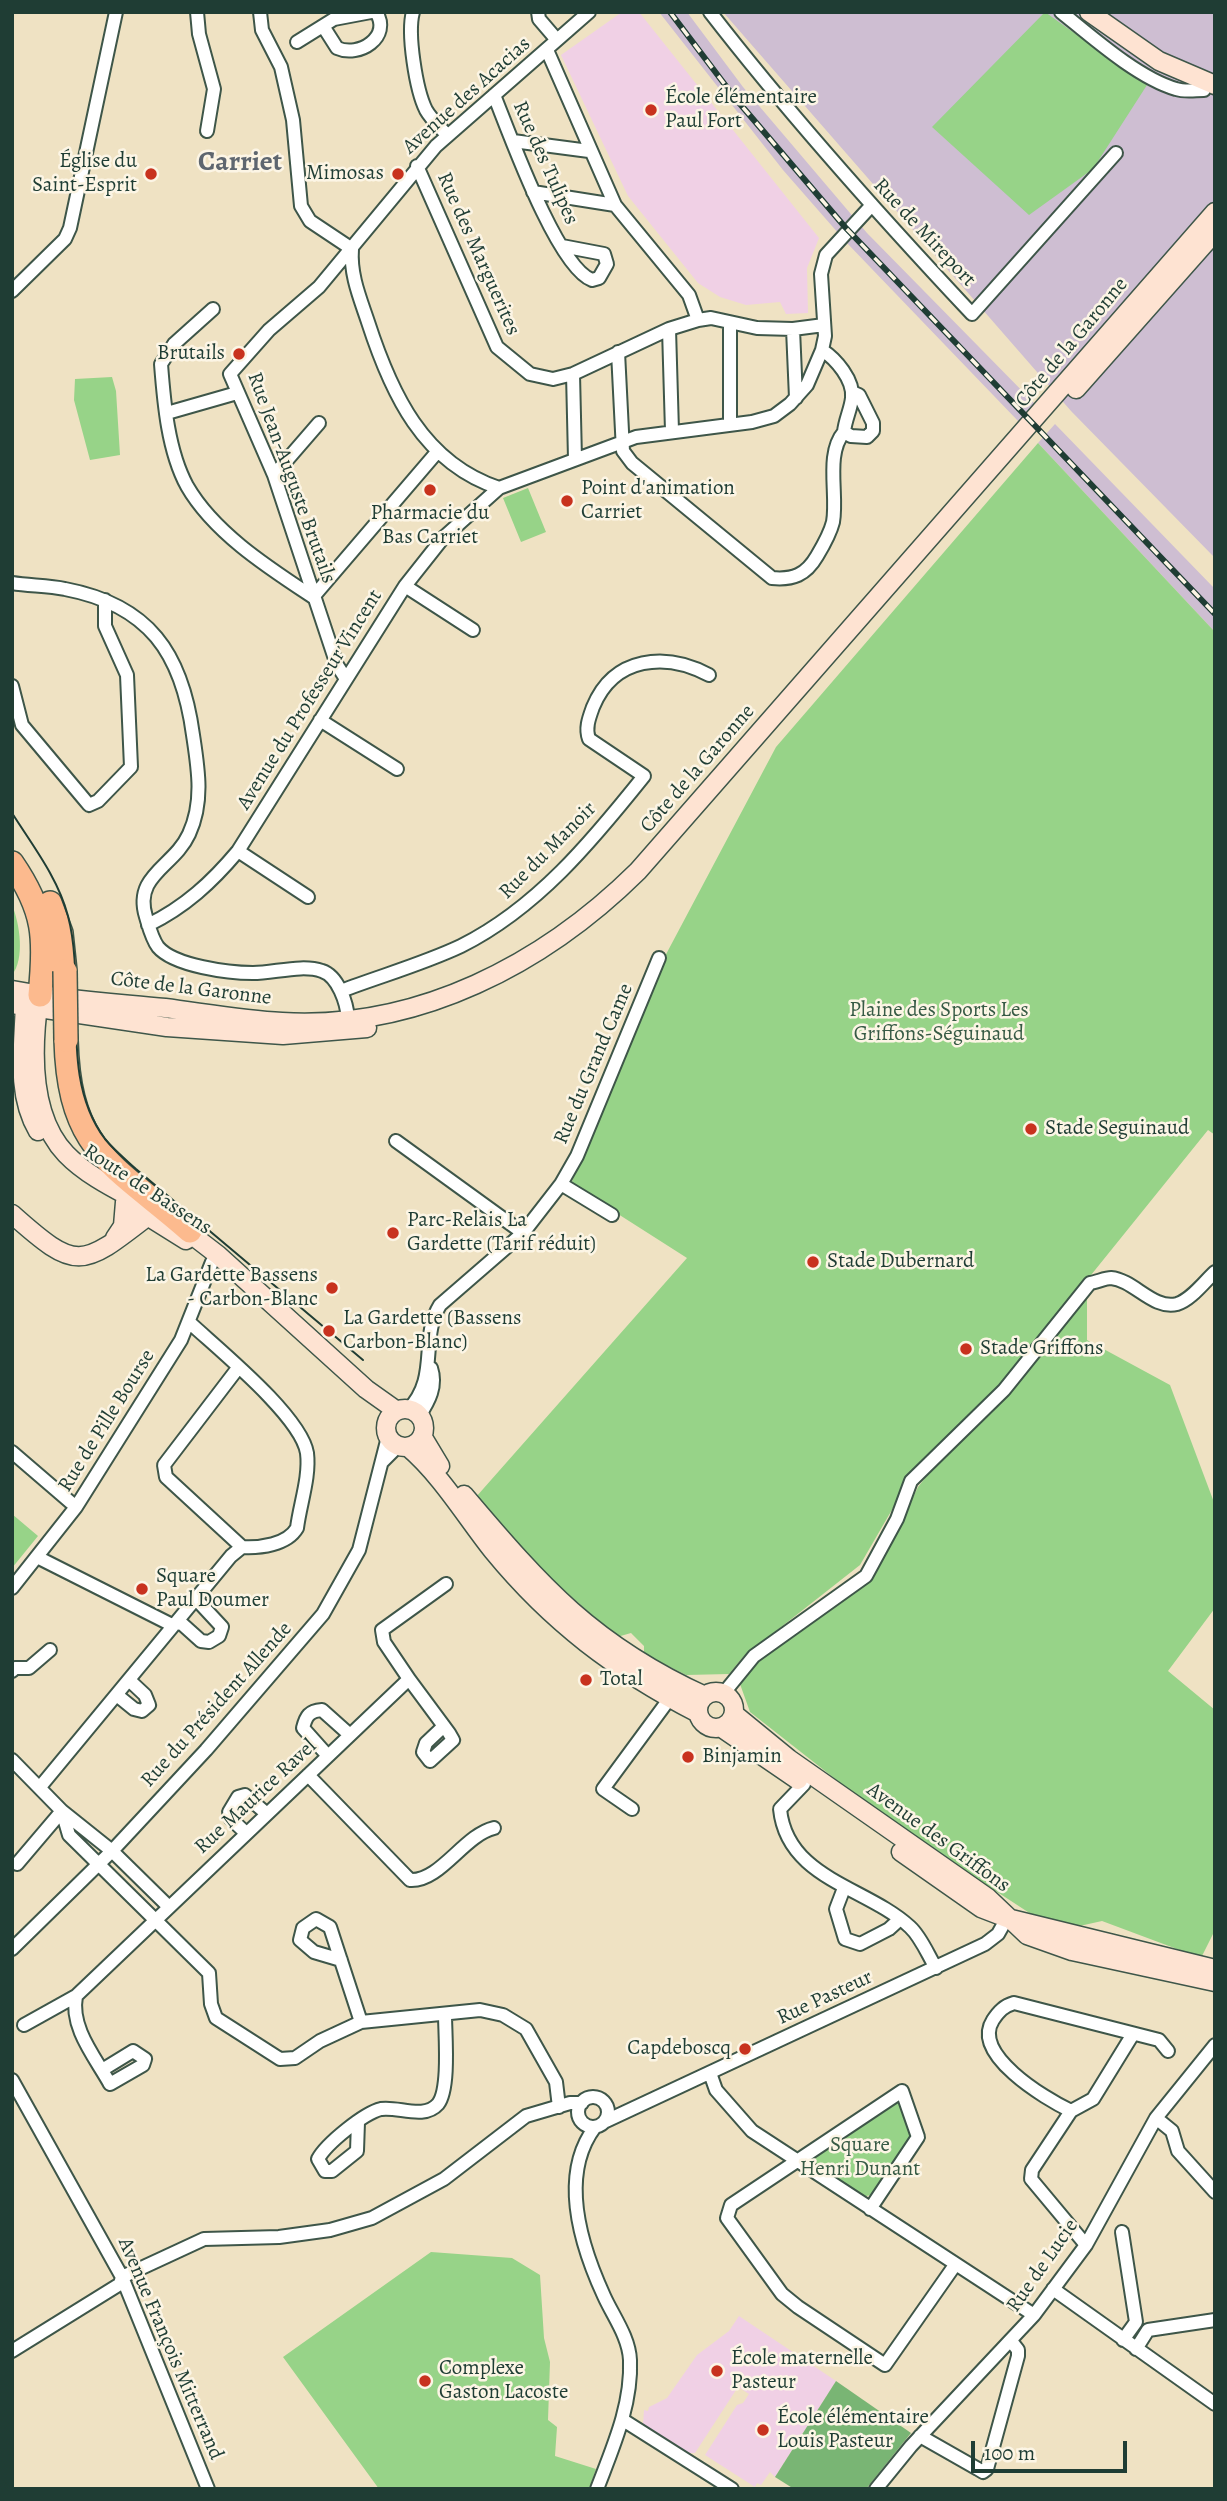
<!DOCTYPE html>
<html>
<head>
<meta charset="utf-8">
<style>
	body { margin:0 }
	#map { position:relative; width:1227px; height:2501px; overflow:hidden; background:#efe2c3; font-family:Alegreya,serif }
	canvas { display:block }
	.frame { position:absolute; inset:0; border:14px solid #1f3d34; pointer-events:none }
	.scale { position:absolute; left:971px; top:2441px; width:156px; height:32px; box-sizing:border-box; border:4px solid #1f3d34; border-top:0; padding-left:9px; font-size:21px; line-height:24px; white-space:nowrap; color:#1f3d34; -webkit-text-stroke:5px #fcf5e5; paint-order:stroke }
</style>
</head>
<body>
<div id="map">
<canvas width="1227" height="2501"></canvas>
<div class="frame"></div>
<div class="scale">100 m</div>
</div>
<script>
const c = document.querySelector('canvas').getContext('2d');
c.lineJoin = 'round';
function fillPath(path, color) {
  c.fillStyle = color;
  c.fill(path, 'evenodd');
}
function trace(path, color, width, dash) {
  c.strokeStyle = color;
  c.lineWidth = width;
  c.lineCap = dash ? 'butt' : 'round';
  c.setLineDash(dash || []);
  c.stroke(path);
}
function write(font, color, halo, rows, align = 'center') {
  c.font = font + ' Alegreya,serif';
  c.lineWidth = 5;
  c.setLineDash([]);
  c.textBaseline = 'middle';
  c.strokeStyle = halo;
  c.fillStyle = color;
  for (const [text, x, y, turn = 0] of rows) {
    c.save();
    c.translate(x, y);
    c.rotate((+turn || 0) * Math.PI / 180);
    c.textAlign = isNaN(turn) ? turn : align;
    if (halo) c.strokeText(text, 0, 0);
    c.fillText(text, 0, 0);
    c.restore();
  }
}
fillPath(new Path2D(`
	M 622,12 L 639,12 L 819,238 L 807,268 L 808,313 L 786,314 L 780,302 L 746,305 L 720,297 L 698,283 L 628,196 L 561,55 Z
	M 739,2316 L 836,2381 L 775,2477 L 770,2472 L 761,2485 L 757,2483 L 755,2487 L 705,2455 L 737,2405 L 743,2403 L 749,2394 L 738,2387 L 695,2453 L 688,2453 L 643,2424 L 644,2410 L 648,2411 L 649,2407 L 667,2398 L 697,2355 L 729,2331 Z`), '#f0d0e5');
fillPath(new Path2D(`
	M 659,12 L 687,12 L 743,87 L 867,233 L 1035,404 L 1019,422 L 846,242 L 783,170 Z
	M 723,12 L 1215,12 L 1215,558 L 1071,411 Z
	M 1055,424 L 1215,589 L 1215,632 L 1038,443 Z`), '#cebed2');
fillPath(new Path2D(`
	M 1045,12 L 1147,85 L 1093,169 L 1029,215 L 932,127 Z
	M 112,377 L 116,391 L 120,455 L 90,460 L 74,400 L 75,379 Z
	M 1038,443 L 1215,632 L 1215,1135 L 1208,1130 L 1087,1280 L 1087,1340 L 1170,1385 L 1215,1505 L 1215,1608 L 1168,1671 L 1215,1710 L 1215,1930 L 1201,1958 L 1102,1921 L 1057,1931 L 890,1822 L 750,1712 L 740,1684 L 758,1661 L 875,1574 L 918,1487 L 992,1393 L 919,1463 L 860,1565 L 743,1657 L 729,1674 L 686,1675 L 644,1654 L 644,1646 L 631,1633 L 617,1637 L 539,1568 L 476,1497 L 687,1258 L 571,1184 L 663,960 L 776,747 Z
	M 528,488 L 546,532 L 521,542 L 503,498 Z
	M 12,905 C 20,924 25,959 12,975 Z
	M 12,1514 L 38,1536 L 12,1568 Z
	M 895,2100 L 899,2101 L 912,2137 L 874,2194 L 863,2197 L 816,2165 L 814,2155 Z
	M 431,2252 L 512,2258 L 540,2275 L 544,2338 L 550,2362 L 548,2420 L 557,2427 L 555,2456 L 596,2469 L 589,2489 L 379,2489 L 283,2357 Z`), '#97d388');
fillPath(new Path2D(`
	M 836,2381 L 911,2433 L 866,2489 L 794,2489 L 775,2477 Z`), '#79b574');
const street = new Path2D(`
	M 197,12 L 199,34 L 214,89 L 207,131
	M 260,12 L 262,30 L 281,67 L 293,120 L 301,206 L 310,221 L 352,249
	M 413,12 C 407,33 416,90 426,110 C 431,119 440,127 447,135
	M 538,12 L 539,19 L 557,40
	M 710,12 C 792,118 881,217 972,314 L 1116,153
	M 1061,12 C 1092,37 1138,78 1176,89 C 1185,92 1195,90 1204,90
	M 323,26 L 337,48 C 359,58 392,37 376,12
	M 297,42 L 334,19 L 371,12
	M 547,50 L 615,205 L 689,295 L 698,320
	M 494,95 C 509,132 557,267 592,280 L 599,278 L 607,264 L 604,254 L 562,246
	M 513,141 L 589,151
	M 417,166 L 497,347 L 530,374 L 553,379 L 573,374 L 669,329 L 698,320 L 711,318 L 757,328 L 793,329 L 824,325
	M 533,192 L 615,205
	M 352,249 C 350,275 360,298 368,322 C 391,393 423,463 499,488
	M 12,291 L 65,239 L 70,228 L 116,12
	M 213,309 L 174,344 L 161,364 C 164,403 168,451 187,486 C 214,533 269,568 313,597 L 438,451
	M 730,323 L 730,425
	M 669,329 L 672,431
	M 793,329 L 796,398
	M 822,350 C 836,359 854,380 852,398 C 851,409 845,420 844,432 L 851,436 L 867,437 L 873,431 L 873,423 L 859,395 L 852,392
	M 618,352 L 623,451 L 632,463 L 772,578 C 793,580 806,575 817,556 C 823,546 830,534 833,522 C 838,495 825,454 844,432
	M 573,374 L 575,459
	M 167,413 L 237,393
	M 274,475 L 319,423
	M 12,583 C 30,586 48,585 65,589 C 149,605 182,653 193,735 C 198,768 204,802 189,834 C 174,867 133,875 146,917 C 149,927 152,939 158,947 C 174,966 229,973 253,973 C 274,973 302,964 322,971 C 338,976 347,1003 348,1019 L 343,1025
	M 405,586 L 473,630
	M 346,679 L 337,665 L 274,475 L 230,374 L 269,330 L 319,287 L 436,146 L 589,12
	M 12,686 L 22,725 L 84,799 L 89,805 L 98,801 L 131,767 L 127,675 L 105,626 L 105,600
	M 320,720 L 397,769
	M 238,851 L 308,897
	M 148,925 C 185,907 212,882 238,851 L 405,586 L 443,538 L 499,488 L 636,437 L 752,422 L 774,416 L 790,404 L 807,385 L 822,350 L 825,336 L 821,274 L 826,255 L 871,206
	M 341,991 C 380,976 423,964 461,946 C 537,908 592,841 644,776 L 589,739 C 585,728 589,718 593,707 C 614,656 666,652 709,675
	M 396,1141 L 523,1233
	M 561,1184 L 612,1215
	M 238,1368 L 164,1465 L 166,1477 L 242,1547
	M 408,1410 C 440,1377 419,1339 440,1305 L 523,1233 L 561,1184 L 577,1156 L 659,958
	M 419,1416 C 429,1401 437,1386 431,1368
	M 12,1452 L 76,1507
	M 382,1462 L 398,1446
	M 39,1558 L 172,1625 L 181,1623 L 201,1641 L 209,1642 L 219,1636 L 222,1627 L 196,1599
	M 12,1588 L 76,1507 L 181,1340 L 212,1262
	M 12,1671 L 15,1668 L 29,1668 L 50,1650
	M 409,1679 L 449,1733 L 453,1740 L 430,1761 L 423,1752 L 426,1743 L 444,1726
	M 723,1694 L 754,1656 L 866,1576 L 897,1519 L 911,1481 L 1004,1390 L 1090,1283 C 1097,1282 1105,1278 1111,1278 C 1134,1280 1153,1310 1177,1304 C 1191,1300 1204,1282 1215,1272
	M 118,1696 L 134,1709 L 142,1711 L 149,1705 L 145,1695 L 129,1680
	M 328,1756 L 303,1728 C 306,1716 309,1711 322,1710 L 350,1735
	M 12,1760 L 62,1811 L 112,1851 L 168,1906
	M 308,1775 L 410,1880 C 440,1882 464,1835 494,1828
	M 804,1784 L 780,1809 C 787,1879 867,1887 910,1927 C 921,1937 928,1955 936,1968
	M 40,1787 L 231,1556 L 242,1547 C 260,1548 287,1545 297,1528 C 300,1504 310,1477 307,1453 C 301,1416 218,1349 189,1322
	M 632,1809 L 603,1789 L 670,1698
	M 62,1811 L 69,1835 L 209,1973 L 211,2004 L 216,2018 L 280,2059 L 295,2058 L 320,2041 L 361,2022 L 480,2010 L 503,2015 L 526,2029 L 556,2082 L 559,2107
	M 246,1833 L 231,1819 L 229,1812 L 238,1797 L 245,1795 L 267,1814
	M 17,1864 L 62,1811
	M 844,1888 L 836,1909 L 845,1939 L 860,1944 L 889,1929 L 900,1919
	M 12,1949 L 112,1851 L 206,1750 L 323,1614 L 359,1550 L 388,1437
	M 341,1960 L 314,1952 L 300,1940 L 303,1928 L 316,1919 L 330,1927 L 361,2022
	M 76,1996 C 70,2028 95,2057 110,2084 L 143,2065 L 145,2059 L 133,2051 L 102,2070
	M 24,2025 L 76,1996 L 409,1679 L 384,1642 L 382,1630 L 446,1584
	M 1133,2034 L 1093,2099 L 1071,2111 C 1044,2098 971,2054 993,2020 C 999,2011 1004,2006 1014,2003 L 1159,2040 L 1168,2051
	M 710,2073 L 716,2090 L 752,2131 L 1034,2315
	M 12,2080 L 122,2277 L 208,2489
	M578 2112a15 15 0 1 1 30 0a15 15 0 1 1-30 0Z
	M 1071,2111 L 1032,2170 L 1031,2179 L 1086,2245
	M 1156,2118 L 1172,2131 L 1178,2151 L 1215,2192
	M 606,2121 L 985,1944 L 998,1934 L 1007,1918
	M 358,2122 L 357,2151 L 332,2171 L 325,2171 L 318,2159 C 326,2144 364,2113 381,2109 C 398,2106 424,2120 438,2104 C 450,2089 445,2034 445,2014
	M 595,2127 C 558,2176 581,2246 604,2296 C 613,2316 629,2337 630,2360 C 632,2405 613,2447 597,2489
	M 870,2209 L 918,2137 L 902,2091 L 731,2205 L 727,2218 L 782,2294 L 798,2307 L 885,2365 L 955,2265
	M 1122,2232 L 1136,2322 L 1123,2340
	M 122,2277 L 204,2239 L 279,2237 L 330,2230 L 372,2218 L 444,2179 L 526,2116 L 570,2103 L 582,2103
	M 1053,2289 L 1215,2404
	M 1136,2349 L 1148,2330 L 1215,2320
	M 12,2351 L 120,2284 L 122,2277
	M 623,2420 L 732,2489
	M 920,2436 L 978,2469 L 983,2472 L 987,2469 L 1018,2356 L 1018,2350 L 1011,2341
	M 876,2489 L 911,2446 L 1034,2315 L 1086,2245 L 1156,2118 L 1215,2045`);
const secondary = new Path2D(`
	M 1089,12 L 1159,61 L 1215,85
	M 1076,389 L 1215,232
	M 12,990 C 62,1000 115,1003 165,1008 C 204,1013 243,1020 282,1022 C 418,1030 544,964 638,871 L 1215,212
	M 25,997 C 25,1040 14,1091 38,1131
	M 39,998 C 32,1047 29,1115 66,1154 C 89,1178 124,1193 152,1209
	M 12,1004 L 167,1027 L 283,1035 L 367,1028
	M 138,1210 L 186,1240
	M 12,1214 C 77,1272 81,1268 148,1216
	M 179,1225 L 218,1255 L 366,1389 L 397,1411
	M 115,1238 L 123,1226 L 125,1202
	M386 1428a19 19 0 1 1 38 0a19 19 0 1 1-38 0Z
	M 422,1436 L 440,1466
	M 408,1447 C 441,1475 466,1517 493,1551 C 552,1623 615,1670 698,1713
	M 464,1495 C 542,1587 593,1645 705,1696
	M698 1710a18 18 0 1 1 36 0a18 18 0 1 1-36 0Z
	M 734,1714 L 789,1759 L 988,1898 L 1027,1935 L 1072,1951 L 1215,1982
	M 722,1728 L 798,1780
	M 901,1852 L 981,1908 L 1007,1918 L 1215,1969`);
const highway = new Path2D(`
	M 12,863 C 45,911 46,938 40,995
	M 50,903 L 61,933 L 65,971
	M 66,1040 C 69,1153 114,1164 190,1231`);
trace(street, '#3e5649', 16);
trace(secondary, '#3e5649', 21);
trace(highway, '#3e5649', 26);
trace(street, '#fff', 12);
trace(secondary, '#fee3d2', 18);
trace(highway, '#fcba8e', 23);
trace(new Path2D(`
	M 12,813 C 33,846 58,878 68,916 C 87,988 58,1076 105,1139 C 114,1150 126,1160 136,1169 L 363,1360`), '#1f3d34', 2);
const rail = new Path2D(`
	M 670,12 L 735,98 L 845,227 L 1215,614`);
trace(rail, '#1f3d34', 6);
trace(rail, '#fcf5e5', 3.5, [10]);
const highwayBridge = new Path2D(`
	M 65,971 L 66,1040`);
trace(highwayBridge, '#3e5649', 26, []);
trace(highwayBridge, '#fcba8e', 23);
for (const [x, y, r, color] of [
	[651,110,7,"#c8321e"],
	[151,174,7,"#c8321e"],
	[398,174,7,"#c8321e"],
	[239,354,7,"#c8321e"],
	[430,490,7,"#c8321e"],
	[567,501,7,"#c8321e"],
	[1031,1129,7,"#c8321e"],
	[393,1233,7,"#c8321e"],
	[813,1262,7,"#c8321e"],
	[332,1288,7,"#c8321e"],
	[329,1331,7,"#c8321e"],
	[966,1349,7,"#c8321e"],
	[142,1589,7,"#c8321e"],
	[586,1680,7,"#c8321e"],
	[688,1757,7,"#c8321e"],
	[745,2049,7,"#c8321e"],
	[717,2371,7,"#c8321e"],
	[425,2381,7,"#c8321e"],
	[763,2430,7,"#c8321e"]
]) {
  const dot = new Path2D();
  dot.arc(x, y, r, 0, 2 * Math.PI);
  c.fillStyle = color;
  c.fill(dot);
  trace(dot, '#fcf5e5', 2.5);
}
write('21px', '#1f3d34', '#fcf5e5', [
	["Avenue des Acacias",467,96,-42],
	["Rue des Tulipes",545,163,66],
	["Rue de Mireport",924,233,47],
	["Rue des Marguerites",478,254,66],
	["Côte de la Garonne",1072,343,-50],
	["Rue Jean-Auguste Brutails",291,478,70],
	["Avenue du Professeur Vincent",310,700,-58],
	["Côte de la Garonne",698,769,-49],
	["Rue du Manoir",548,851,-45],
	["Côte de la Garonne",191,989,7],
	["Rue du Grand Came",594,1064,-67],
	["Route de Bassens",147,1190,33],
	["Rue de Pille Bourse",107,1421,-58],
	["Rue du Président Allende",217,1705,-48],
	["Rue Maurice Ravel",256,1797,-43],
	["Avenue des Griffons",938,1838,36],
	["Rue Pasteur",825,1998,-25],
	["Rue de Lucie",1043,2266,-55],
	["Avenue François Mitterrand",170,2349,67]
]);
write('21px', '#1f3d34', '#fcf5e5', [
	["École élémentaire",665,98],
	["Paul Fort",665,122],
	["Église du",137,162,"right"],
	["Saint-Esprit",137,186,"right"],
	["Mimosas",384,174,"right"],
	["Brutails",225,354,"right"],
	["Point d'animation",581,489],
	["Carriet",581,513],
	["Pharmacie du",430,514,"center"],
	["Bas Carriet",430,538,"center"],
	["Stade Seguinaud",1045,1129],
	["Parc-Relais La",407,1221],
	["Gardette (Tarif réduit)",407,1245],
	["Stade Dubernard",827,1262],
	["La Gardette Bassens",318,1276,"right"],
	["- Carbon-Blanc",318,1300,"right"],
	["La Gardette (Bassens",343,1319],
	["Carbon-Blanc)",343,1343],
	["Stade Griffons",980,1349],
	["Square",156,1577],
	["Paul Doumer",156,1601],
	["Total",600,1680],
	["Binjamin",702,1757],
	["Capdeboscq",731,2049,"right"],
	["École maternelle",731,2359],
	["Pasteur",731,2383],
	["Complexe",439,2369],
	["Gaston Lacoste",439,2393],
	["École élémentaire",777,2418],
	["Louis Pasteur",777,2442]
], 'left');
write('21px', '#375b45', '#fcf5e5', [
	["Plaine des Sports Les",939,1011],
	["Griffons-Séguinaud",939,1035],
	["Square",860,2146],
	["Henri Dunant",860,2170]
]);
write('bold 28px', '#5e666f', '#fcf5e5', [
	["Carriet",240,163]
]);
</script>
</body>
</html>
